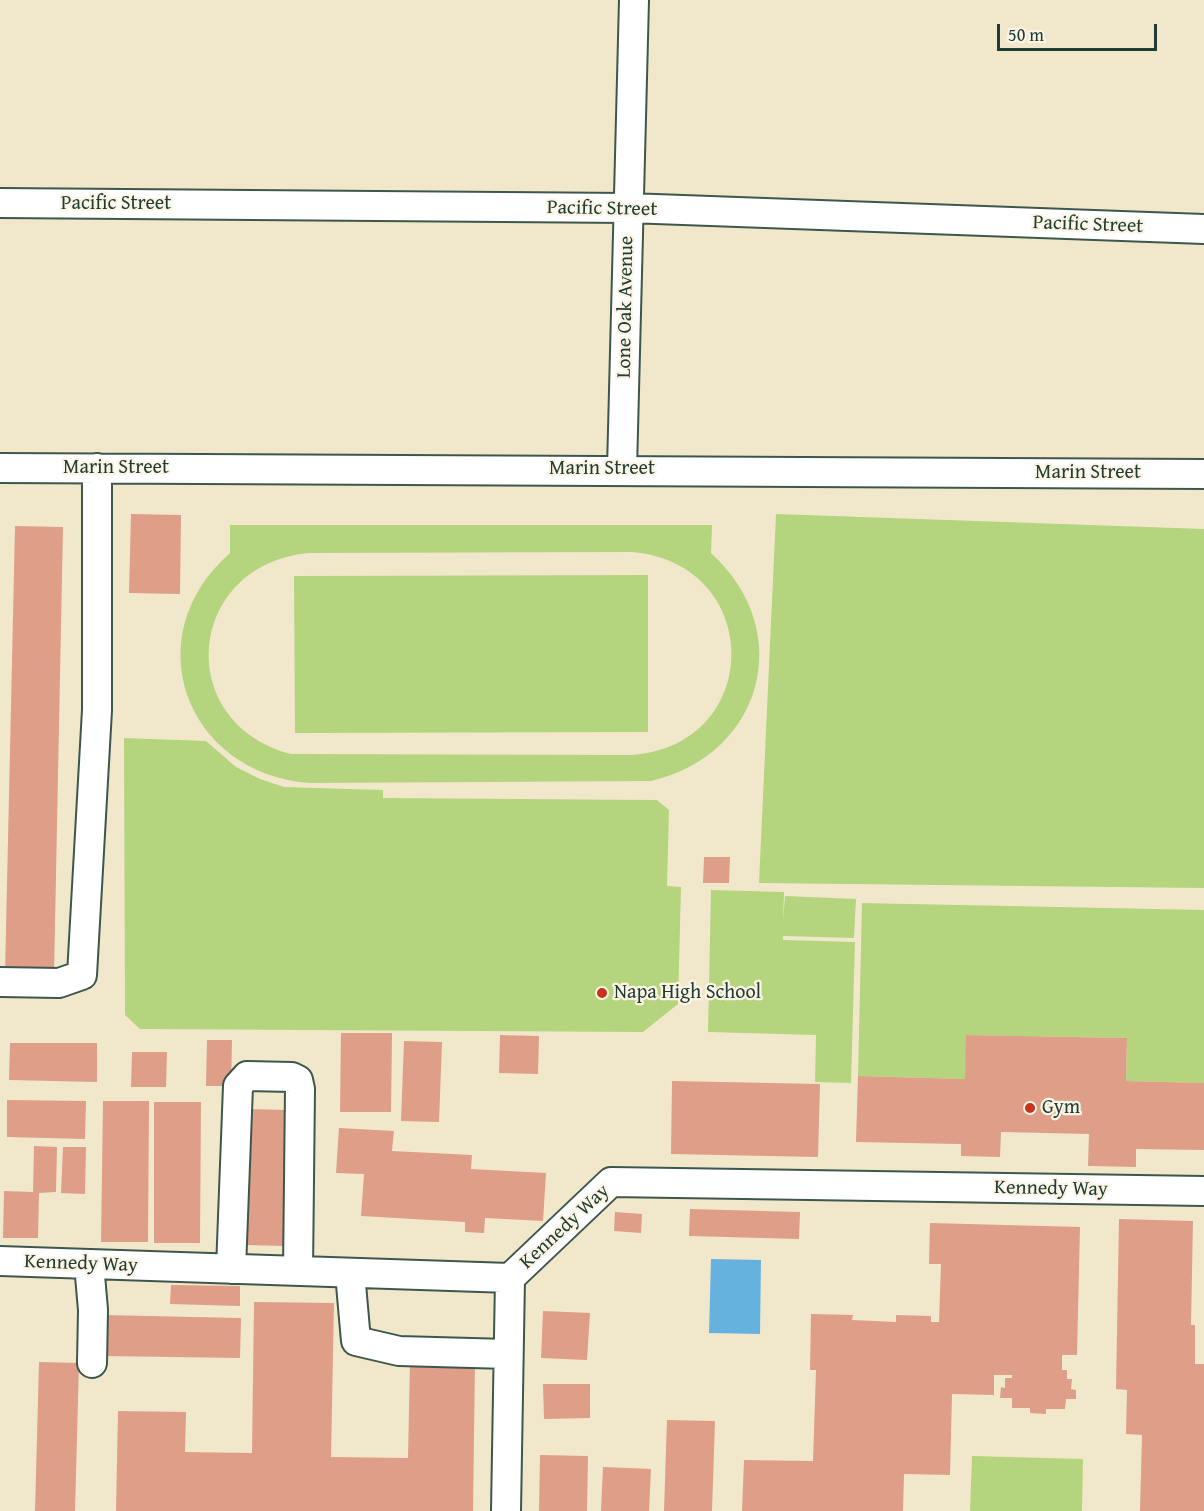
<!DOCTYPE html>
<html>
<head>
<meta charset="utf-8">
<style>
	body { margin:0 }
	#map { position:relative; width:1204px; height:1511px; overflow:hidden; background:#f1e8cc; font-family:"Gentium Book Plus",serif }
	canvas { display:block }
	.scale { position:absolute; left:997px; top:24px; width:160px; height:27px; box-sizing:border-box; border:3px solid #1f3d34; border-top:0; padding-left:8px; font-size:18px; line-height:21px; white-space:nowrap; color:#1f3d34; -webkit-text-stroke:4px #fcf5e5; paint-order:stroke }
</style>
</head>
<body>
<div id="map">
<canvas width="1204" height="1511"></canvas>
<div class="scale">50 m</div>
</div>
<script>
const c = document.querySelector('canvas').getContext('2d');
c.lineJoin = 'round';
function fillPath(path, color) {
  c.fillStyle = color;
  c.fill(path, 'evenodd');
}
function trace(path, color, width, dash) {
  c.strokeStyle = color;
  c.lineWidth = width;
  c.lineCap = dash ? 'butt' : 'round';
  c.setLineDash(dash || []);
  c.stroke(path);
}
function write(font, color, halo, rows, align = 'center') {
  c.font = font + ' "Gentium Book Plus",serif';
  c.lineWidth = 4.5;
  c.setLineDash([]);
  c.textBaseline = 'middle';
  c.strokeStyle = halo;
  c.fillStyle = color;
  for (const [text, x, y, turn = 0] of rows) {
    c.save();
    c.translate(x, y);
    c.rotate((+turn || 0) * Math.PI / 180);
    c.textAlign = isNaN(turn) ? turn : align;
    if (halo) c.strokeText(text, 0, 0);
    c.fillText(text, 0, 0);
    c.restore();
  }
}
fillPath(new Path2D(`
	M 776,514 L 1204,529 L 1204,888 L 759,883 Z
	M 230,525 L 712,525 L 711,553 C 797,631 763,755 651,781 L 309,783 C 185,773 135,636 230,553 ZM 632,552 C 766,564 764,747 631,755 L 291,754 C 171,722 187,563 310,553 Z
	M 648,575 L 648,732 L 295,733 L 294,576 Z
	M 124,738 L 206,741 L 236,767 L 260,779 L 284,787 L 383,790 L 383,798 L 657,800 L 669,810 L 667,886 L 681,887 L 678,1004 L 643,1032 L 140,1029 L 125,1015 Z
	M 711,890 L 784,892 L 783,922 L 785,896 L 856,899 L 854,938 L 783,936 L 783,940 L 855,942 L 851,1083 L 815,1082 L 816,1035 L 708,1032 Z
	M 862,903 L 1204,910 L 1204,1083 L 1126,1081 L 1127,1038 L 967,1035 L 965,1079 L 858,1076 Z
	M 972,1456 L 1083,1459 L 1082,1511 L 970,1511 Z`), '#b4d57d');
fillPath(new Path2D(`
	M 711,1259 L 761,1260 L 760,1334 L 709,1333 Z`), '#66b2df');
fillPath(new Path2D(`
	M 131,514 L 181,515 L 180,594 L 129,593 Z
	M 15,526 L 63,527 L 54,975 L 5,974 Z
	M 704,857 L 730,857 L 729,883 L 703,883 Z
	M 341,1033 L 392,1033 L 391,1112 L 340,1112 Z
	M 500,1035 L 539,1036 L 538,1074 L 499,1073 Z
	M 966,1035 L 1127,1038 L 1126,1081 L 1204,1083 L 1204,1150 L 1136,1149 L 1136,1167 L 1088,1166 L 1089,1134 L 1001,1132 L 1000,1157 L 961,1156 L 961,1144 L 856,1142 L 858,1076 L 965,1079 Z
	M 207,1040 L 232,1040 L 231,1086 L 206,1086 Z
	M 404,1041 L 442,1042 L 439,1122 L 401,1121 Z
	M 10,1043 L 97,1043 L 97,1082 L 9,1080 Z
	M 132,1052 L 167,1052 L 166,1087 L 131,1087 Z
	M 672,1081 L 820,1084 L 818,1157 L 671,1154 Z
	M 7,1100 L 86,1101 L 85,1139 L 7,1137 Z
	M 103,1101 L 149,1101 L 148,1242 L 101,1242 Z
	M 154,1102 L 201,1102 L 200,1243 L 154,1243 Z
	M 247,1109 L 288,1110 L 285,1246 L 245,1245 Z
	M 339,1128 L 394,1131 L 392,1151 L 472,1155 L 471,1169 L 546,1173 L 543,1221 L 485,1218 L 484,1233 L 465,1232 L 465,1222 L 361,1216 L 364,1174 L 336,1173 Z
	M 34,1146 L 57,1147 L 56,1192 L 39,1193 L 38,1238 L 3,1238 L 4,1191 L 33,1192 Z
	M 63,1147 L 86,1147 L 85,1194 L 61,1193 Z
	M 690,1209 L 800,1212 L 799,1239 L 689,1236 Z
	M 615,1212 L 642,1214 L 641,1233 L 614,1231 Z
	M 1119,1219 L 1193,1221 L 1191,1325 L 1195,1325 L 1195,1364 L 1204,1364 L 1204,1511 L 1140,1511 L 1142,1435 L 1126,1434 L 1127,1390 L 1116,1389 Z
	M 930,1223 L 1080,1227 L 1077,1355 L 1062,1355 L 1062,1370 L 1067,1370 L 1067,1379 L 1072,1379 L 1071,1389 L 1076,1390 L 1076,1399 L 1066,1399 L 1065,1409 L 1046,1409 L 1046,1414 L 1030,1413 L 1030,1408 L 1012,1408 L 1012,1398 L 1000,1398 L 1001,1387 L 1005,1388 L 1005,1378 L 1012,1378 L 1012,1375 L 994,1375 L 994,1395 L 952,1394 L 950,1475 L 904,1474 L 903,1511 L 742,1511 L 744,1460 L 813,1461 L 816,1370 L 810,1370 L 811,1314 L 853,1315 L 852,1320 L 896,1322 L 896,1315 L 931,1316 L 931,1322 L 939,1322 L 941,1264 L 929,1264 Z
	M 171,1285 L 240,1286 L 240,1306 L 170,1304 Z
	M 254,1302 L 334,1303 L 331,1457 L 408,1458 L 410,1361 L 475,1362 L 473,1511 L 116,1511 L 118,1411 L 186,1412 L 185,1452 L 252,1453 Z
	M 543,1311 L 590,1313 L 587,1360 L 541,1358 Z
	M 104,1315 L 241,1318 L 240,1358 L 103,1356 Z
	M 39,1362 L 79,1363 L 75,1511 L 35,1511 Z
	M 543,1384 L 590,1384 L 590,1418 L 544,1419 Z
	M 667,1420 L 715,1421 L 712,1511 L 664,1511 Z
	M 540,1455 L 588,1456 L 587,1511 L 539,1511 Z
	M 603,1467 L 651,1469 L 649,1511 L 601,1511 Z`), '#de9e87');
const minor = new Path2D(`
	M 0,203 L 628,208 L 1204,229
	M 0,468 L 1204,474
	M 622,469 L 634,0
	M 0,982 L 59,983 L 82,975 L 97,710 L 97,468
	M 0,1261 L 510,1278 L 611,1182 L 1204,1191
	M 89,1264 L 93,1310 L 92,1363
	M 231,1269 L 238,1086 L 247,1076 L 292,1077 L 298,1080 L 300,1089 L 298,1271
	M 350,1273 L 356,1341 L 399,1351 L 508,1354
	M 506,1511 L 510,1278`);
trace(minor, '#3e574b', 32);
trace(minor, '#fff', 28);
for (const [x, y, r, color] of [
	[602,993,6,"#c8321e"],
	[1030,1108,6,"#c8321e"]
]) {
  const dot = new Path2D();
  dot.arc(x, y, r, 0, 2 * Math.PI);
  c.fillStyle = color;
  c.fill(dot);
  trace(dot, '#fcf5e5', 2);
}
write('20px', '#1f3d34', '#fcf5e5', [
	["Pacific Street",116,204],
	["Pacific Street",602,209,1],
	["Pacific Street",1088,225,2],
	["Lone Oak Avenue",626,307,-89],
	["Marin Street",116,468],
	["Marin Street",602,469],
	["Marin Street",1088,473],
	["Kennedy Way",1051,1189,1],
	["Kennedy Way",565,1227,-43],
	["Kennedy Way",81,1264,2]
]);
write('20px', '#1f3d34', '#fcf5e5', [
	["Napa High School",614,993],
	["Gym",1042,1108]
], 'left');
</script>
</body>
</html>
